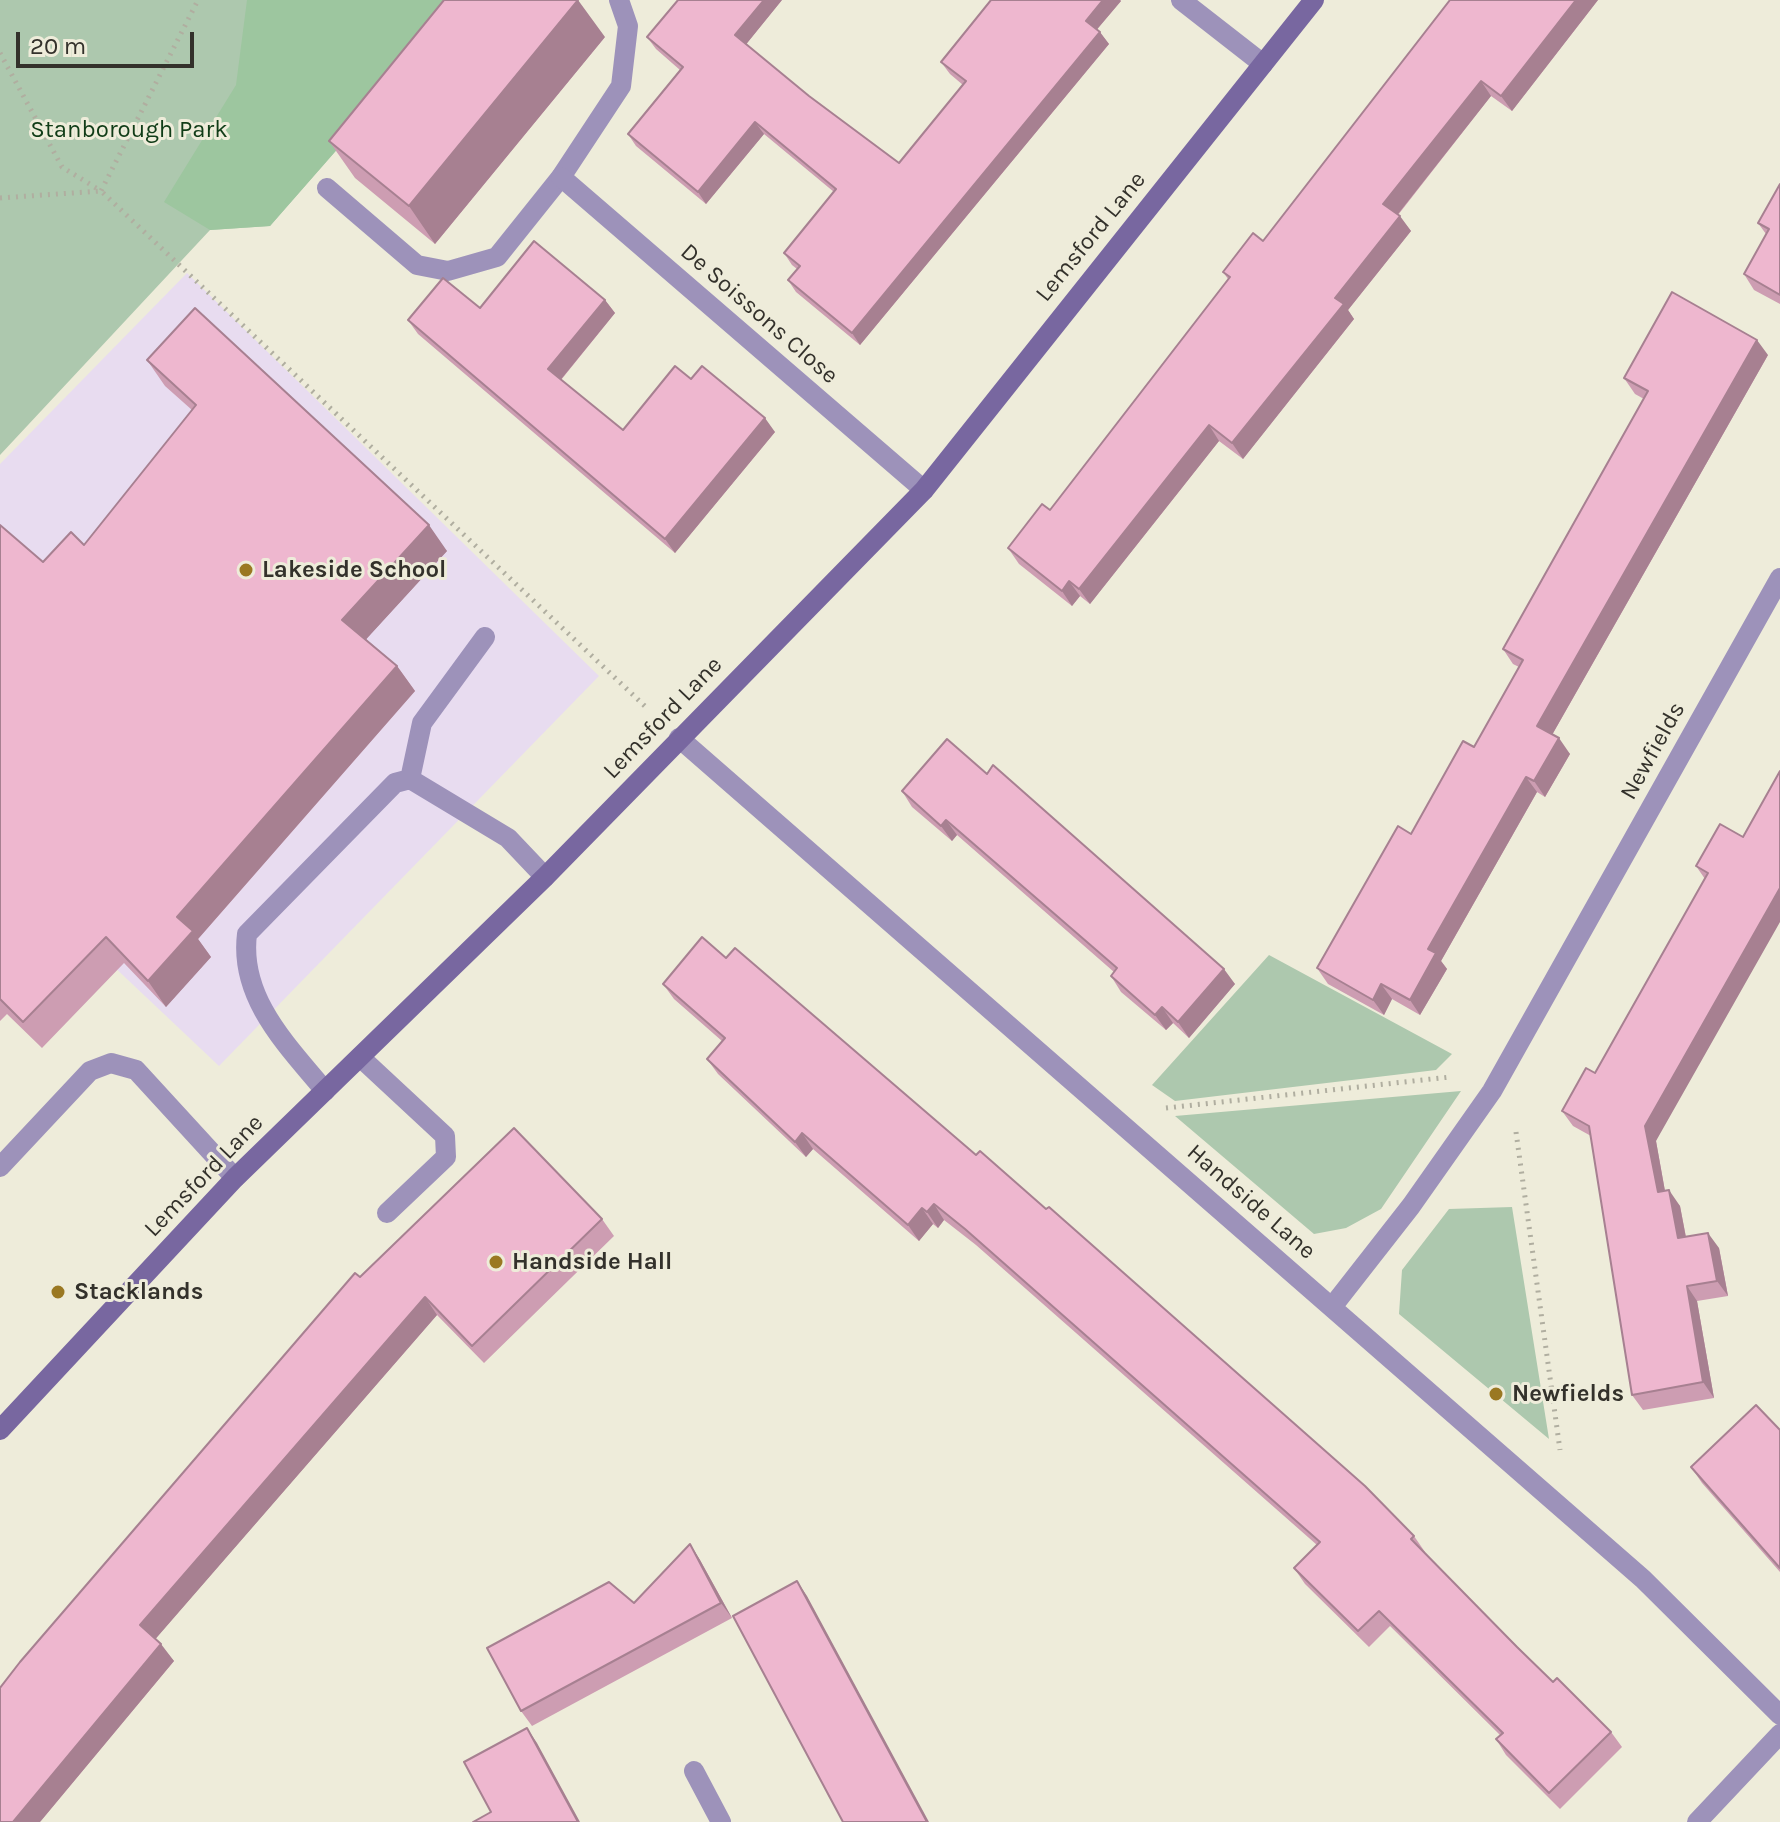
<!DOCTYPE html>
<html>
<head>
<meta charset="utf-8">
<style>
	body { margin:0 }
	#map { position:relative; width:1780px; height:1822px; overflow:hidden; background:#eeecda; font-family:Karla,sans-serif }
	canvas { display:block }
	.scale { position:absolute; left:16px; top:32px; width:178px; height:36px; box-sizing:border-box; border:4px solid #33312b; border-top:0; padding-left:10px; font-size:24px; line-height:28px; white-space:nowrap; color:#33312b; -webkit-text-stroke:6px #eeecda; paint-order:stroke }
</style>
</head>
<body>
<div id="map">
<canvas width="1780" height="1822"></canvas>
<div class="scale">20 m</div>
</div>
<script>
const c = document.querySelector('canvas').getContext('2d');
c.lineJoin = 'round';
function fillPath(path, color) {
  c.fillStyle = color;
  c.fill(path, 'evenodd');
}
function trace(path, color, width, dash) {
  c.strokeStyle = color;
  c.lineWidth = width;
  c.lineCap = dash ? 'butt' : 'round';
  c.setLineDash(dash || []);
  c.stroke(path);
}
function write(font, color, halo, rows, align = 'center') {
  c.font = font + ' Karla,sans-serif';
  c.lineWidth = 6;
  c.setLineDash([]);
  c.textBaseline = 'middle';
  c.strokeStyle = halo;
  c.fillStyle = color;
  for (const [text, x, y, turn = 0] of rows) {
    c.save();
    c.translate(x, y);
    c.rotate((+turn || 0) * Math.PI / 180);
    c.textAlign = isNaN(turn) ? turn : align;
    if (halo) c.strokeText(text, 0, 0);
    c.fillText(text, 0, 0);
    c.restore();
  }
}
fillPath(new Path2D(`
	M 187,273 L 599,676 L 219,1066 L 0,859 L 0,464 Z`), '#e8dcf0');
fillPath(new Path2D(`
	M 0,0 L 468,0 L 270,226 L 210,230 L 0,455 Z
	M 1269,955 L 1452,1054 L 1436,1070 L 1175,1101 L 1152,1085 Z
	M 1461,1091 L 1381,1209 L 1346,1228 L 1314,1234 L 1175,1116 Z
	M 1512,1207 L 1549,1439 L 1399,1314 L 1402,1270 L 1449,1209 Z`), '#adc8ae');
fillPath(new Path2D(`
	M 247,0 L 468,0 L 270,226 L 210,230 L 164,202 L 236,85 Z`), '#9dc69f');
trace(new Path2D(`
	M 0,53 L 62,167 L 101,191 L 198,0
	M 0,198 L 101,191 L 649,710
	M 1166,1108 L 1450,1077
	M 1516,1132 L 1560,1450`), '#b0aea0', 5, [2, 6]);
trace(new Path2D(`
	M 1181,0 L 1263,64
	M 327,188 L 417,265 L 448,271 L 497,257 L 561,177 L 621,86 L 628,26 L 619,0
	M 410,779 L 422,723 L 485,637
	M 360,1057 L 445,1136 L 446,1157 L 387,1213
	M 325,1091 C 287,1045 239,998 247,934 L 395,783 L 410,779 L 508,838 L 545,877
	M 0,1167 L 90,1071 L 111,1063 L 136,1070 L 235,1178`), '#9d92ba', 20);
trace(new Path2D(`
	M 561,177 L 924,490
	M 679,738 L 1643,1579 L 1780,1715
	M 1332,1307 L 1411,1206 L 1492,1091 L 1780,578
	M 694,1771 L 721,1822
	M 1697,1822 L 1780,1734`), '#9d92ba', 20);
trace(new Path2D(`
	M 0,1430 L 235,1178 L 545,877 L 924,490 L 1314,0`), '#7867a0', 20);
fillPath(new Path2D(`
	M 782,0 L 746,44 L 809,96 L 899,163 L 963,85 L 950,74 L 941,62 L 991,0 L 1120,0 L 1121,1 L 1097,29 L 1109,44 L 860,345 L 796,292 L 788,280 L 797,269 L 792,265 L 784,253 L 834,192 L 764,134 L 706,204 L 636,146 L 628,134 L 680,70 L 656,49 L 647,37 Z
	M 1450,0 L 1598,0 L 1512,111 L 1491,96 L 1398,215 L 1411,231 L 1348,310 L 1354,319 L 1243,459 L 1219,441 L 1090,604 L 1080,596 L 1072,606 L 1019,564 L 1008,548 L 1050,510 L 1228,279 L 1223,272 L 1263,241 Z
	M 605,37 L 435,244 L 355,178 L 329,141 Z
	M 1780,184 L 1780,304 L 1754,290 L 1744,274 L 1766,234 L 1758,223 Z
	M 605,300 L 615,313 L 561,380 L 623,430 L 691,379 L 775,432 L 675,553 L 418,334 L 408,320 L 480,308 Z
	M 1768,355 L 1552,735 L 1570,754 L 1545,797 L 1537,792 L 1441,961 L 1447,969 L 1420,1015 L 1392,999 L 1384,1015 L 1328,984 L 1317,968 L 1411,834 L 1474,747 L 1519,667 L 1513,664 L 1503,649 L 1644,399 L 1635,394 L 1624,378 Z
	M 147,360 L 447,551 L 366,639 L 397,666 L 415,691 L 198,939 L 211,957 L 166,1007 L 124,963 L 42,1048 L 7,1014 L 0,1021 L 0,525 L 43,562 L 84,545 L 192,410 L 165,386 Z
	M 987,774 L 1235,984 L 1189,1038 L 1173,1023 L 1166,1030 L 1121,992 L 1111,976 L 1114,972 L 957,835 L 952,841 L 912,807 L 902,791 Z
	M 1720,824 L 1656,1141 L 1665,1191 L 1680,1206 L 1686,1237 L 1719,1248 L 1728,1296 L 1697,1301 L 1714,1398 L 1643,1410 L 1632,1395 L 1591,1136 L 1573,1126 L 1562,1111 L 1595,1073 L 1705,879 L 1696,866 Z
	M 663,984 L 1414,1536 L 1425,1552 L 1424,1553 L 1553,1682 L 1611,1732 L 1622,1747 L 1560,1809 L 1506,1755 L 1496,1739 L 1500,1735 L 1390,1626 L 1369,1647 L 1305,1584 L 1294,1568 L 1317,1545 L 976,1245 L 944,1220 L 938,1228 L 933,1224 L 919,1241 L 813,1149 L 806,1157 L 718,1074 L 707,1059 L 722,1041 L 674,999 Z
	M 602,1219 L 614,1236 L 484,1363 L 437,1315 L 155,1639 L 174,1661 L 40,1822 L 360,1277 Z
	M 1780,1430 L 1780,1572 L 1702,1483 L 1691,1467 Z
	M 690,1544 L 700,1560 L 732,1618 L 532,1726 L 521,1711 L 634,1603 Z`), '#cd9db2');
fillPath(new Path2D(`
	M 578,0 L 605,37 L 435,244 L 409,206 Z
	M 764,0 L 782,0 L 744,47 L 735,35 Z
	M 1103,0 L 1120,0 L 1121,1 L 1094,33 L 1086,21 Z
	M 1576,0 L 1598,0 L 1512,111 L 1501,96 Z
	M 1100,32 L 1109,44 L 860,345 L 852,333 Z
	M 1481,81 L 1491,96 L 1394,219 L 1383,204 Z
	M 755,122 L 764,134 L 706,204 L 698,192 Z
	M 1400,216 L 1411,231 L 1348,310 L 1354,319 L 1243,459 L 1232,443 L 1335,298 Z
	M 605,300 L 615,313 L 558,383 L 548,369 Z
	M 1757,340 L 1768,355 L 1548,742 L 1537,726 Z
	M 765,418 L 775,432 L 675,553 L 665,539 Z
	M 1209,425 L 1219,441 L 1090,604 L 1079,589 Z
	M 429,525 L 447,551 L 360,646 L 342,620 Z
	M 1069,581 L 1080,596 L 1072,606 L 1062,591 Z
	M 397,666 L 415,691 L 198,939 L 211,957 L 166,1007 L 148,981 L 177,917 Z
	M 1559,738 L 1570,754 L 1545,797 L 1534,781 Z
	M 1526,777 L 1537,792 L 1441,961 L 1447,969 L 1420,1015 L 1410,1000 L 1428,949 Z
	M 946,820 L 957,835 L 952,841 L 941,826 Z
	M 1780,888 L 1780,922 L 1656,1141 L 1668,1208 L 1658,1192 L 1645,1126 Z
	M 1224,969 L 1235,984 L 1189,1038 L 1178,1022 Z
	M 1381,984 L 1392,999 L 1384,1015 L 1373,1000 Z
	M 1162,1007 L 1173,1023 L 1166,1030 L 1155,1015 Z
	M 802,1133 L 813,1149 L 806,1157 L 795,1142 Z
	M 1669,1190 L 1680,1206 L 1689,1254 L 1678,1238 Z
	M 934,1204 L 944,1220 L 938,1228 L 927,1212 Z
	M 922,1208 L 933,1224 L 919,1241 L 908,1225 Z
	M 1708,1233 L 1719,1248 L 1728,1296 L 1717,1281 Z
	M 1687,1286 L 1697,1301 L 1714,1398 L 1703,1382 Z
	M 425,1297 L 437,1315 L 152,1643 L 140,1625 Z
	M 690,1544 L 700,1560 L 732,1618 L 721,1603 Z
	M 797,1581 L 807,1596 L 929,1822 L 927,1822 Z
	M 161,1644 L 174,1661 L 40,1822 L 13,1822 Z
	M 527,1728 L 537,1743 L 580,1822 L 578,1822 Z`), '#a78091');
const building = new Path2D(`
	M 444,0 L 578,0 L 409,206 L 329,141 Z
	M 678,0 L 764,0 L 735,35 L 809,96 L 899,163 L 966,81 L 941,62 L 991,0 L 1103,0 L 1086,21 L 1100,32 L 852,333 L 788,280 L 800,266 L 784,253 L 836,189 L 755,122 L 698,192 L 628,134 L 683,67 L 647,37 Z
	M 1450,0 L 1576,0 L 1501,96 L 1481,81 L 1383,204 L 1400,216 L 1335,298 L 1344,304 L 1232,443 L 1209,425 L 1079,589 L 1069,581 L 1062,591 L 1008,548 L 1042,504 L 1050,510 L 1230,277 L 1223,272 L 1253,233 L 1263,241 Z
	M 1780,184 L 1780,295 L 1744,274 L 1769,229 L 1758,223 Z
	M 534,241 L 605,300 L 548,369 L 623,430 L 675,366 L 691,379 L 702,366 L 765,418 L 665,539 L 408,320 L 443,278 L 480,308 Z
	M 1672,292 L 1757,340 L 1537,726 L 1559,738 L 1534,781 L 1526,777 L 1428,949 L 1436,953 L 1410,1000 L 1381,984 L 1373,1000 L 1317,968 L 1398,826 L 1411,834 L 1463,741 L 1474,747 L 1523,660 L 1503,649 L 1648,391 L 1624,378 Z
	M 195,308 L 429,525 L 342,620 L 397,666 L 177,917 L 193,931 L 148,981 L 106,937 L 23,1022 L 0,999 L 0,525 L 43,562 L 71,532 L 84,545 L 196,405 L 147,360 Z
	M 947,739 L 987,774 L 993,765 L 1224,969 L 1178,1022 L 1162,1007 L 1155,1015 L 1111,976 L 1117,968 L 946,820 L 941,826 L 902,791 Z
	M 1780,771 L 1780,888 L 1645,1126 L 1658,1192 L 1669,1190 L 1678,1238 L 1708,1233 L 1717,1281 L 1687,1286 L 1703,1382 L 1632,1395 L 1589,1126 L 1562,1111 L 1586,1068 L 1595,1073 L 1708,873 L 1696,866 L 1720,824 L 1743,837 Z
	M 702,937 L 726,958 L 735,948 L 976,1155 L 980,1151 L 1046,1209 L 1049,1207 L 1365,1486 L 1414,1536 L 1411,1539 L 1517,1647 L 1553,1682 L 1557,1678 L 1611,1732 L 1549,1793 L 1496,1739 L 1503,1733 L 1379,1611 L 1358,1631 L 1294,1568 L 1320,1542 L 965,1229 L 934,1204 L 927,1212 L 922,1208 L 908,1225 L 802,1133 L 795,1142 L 707,1059 L 725,1038 L 663,984 Z
	M 514,1128 L 602,1219 L 472,1346 L 425,1297 L 140,1625 L 161,1644 L 13,1822 L 0,1822 L 0,1688 L 20,1662 L 355,1273 L 360,1277 Z
	M 1756,1405 L 1780,1430 L 1780,1568 L 1691,1467 Z
	M 690,1544 L 721,1603 L 521,1711 L 487,1648 L 609,1582 L 634,1603 Z
	M 797,1581 L 927,1822 L 843,1822 L 733,1616 Z
	M 527,1728 L 578,1822 L 473,1822 L 491,1812 L 464,1762 Z`);
fillPath(building, '#eeb7cf');
trace(building, '#a78091', 2);
for (const [x, y, r, color] of [
	[246,570,8,"#9a7822"],
	[496,1262,8,"#9a7822"],
	[58,1292,8,"#9a7822"],
	[1496,1394,8,"#9a7822"]
]) {
  const dot = new Path2D();
  dot.arc(x, y, r, 0, 2 * Math.PI);
  c.fillStyle = color;
  c.fill(dot);
  trace(dot, '#eeecda', 3);
}
write('24px', '#103c17', '#eeecda', [
	["Stanborough Park",129,130]
]);
write('24px', '#33312b', '#eeecda', [
	["Lemsford Lane",1091,237,-51],
	["De Soissons Close",759,314,41],
	["Lemsford Lane",663,718,-46],
	["Newfields",1653,751,-61],
	["Lemsford Lane",204,1176,-46],
	["Handside Lane",1251,1202,41]
]);
write('bold 24px', '#33312b', '#eeecda', [
	["Lakeside School",262,570],
	["Handside Hall",512,1262],
	["Stacklands",74,1292],
	["Newfields",1512,1394]
], 'left');
</script>
</body>
</html>
